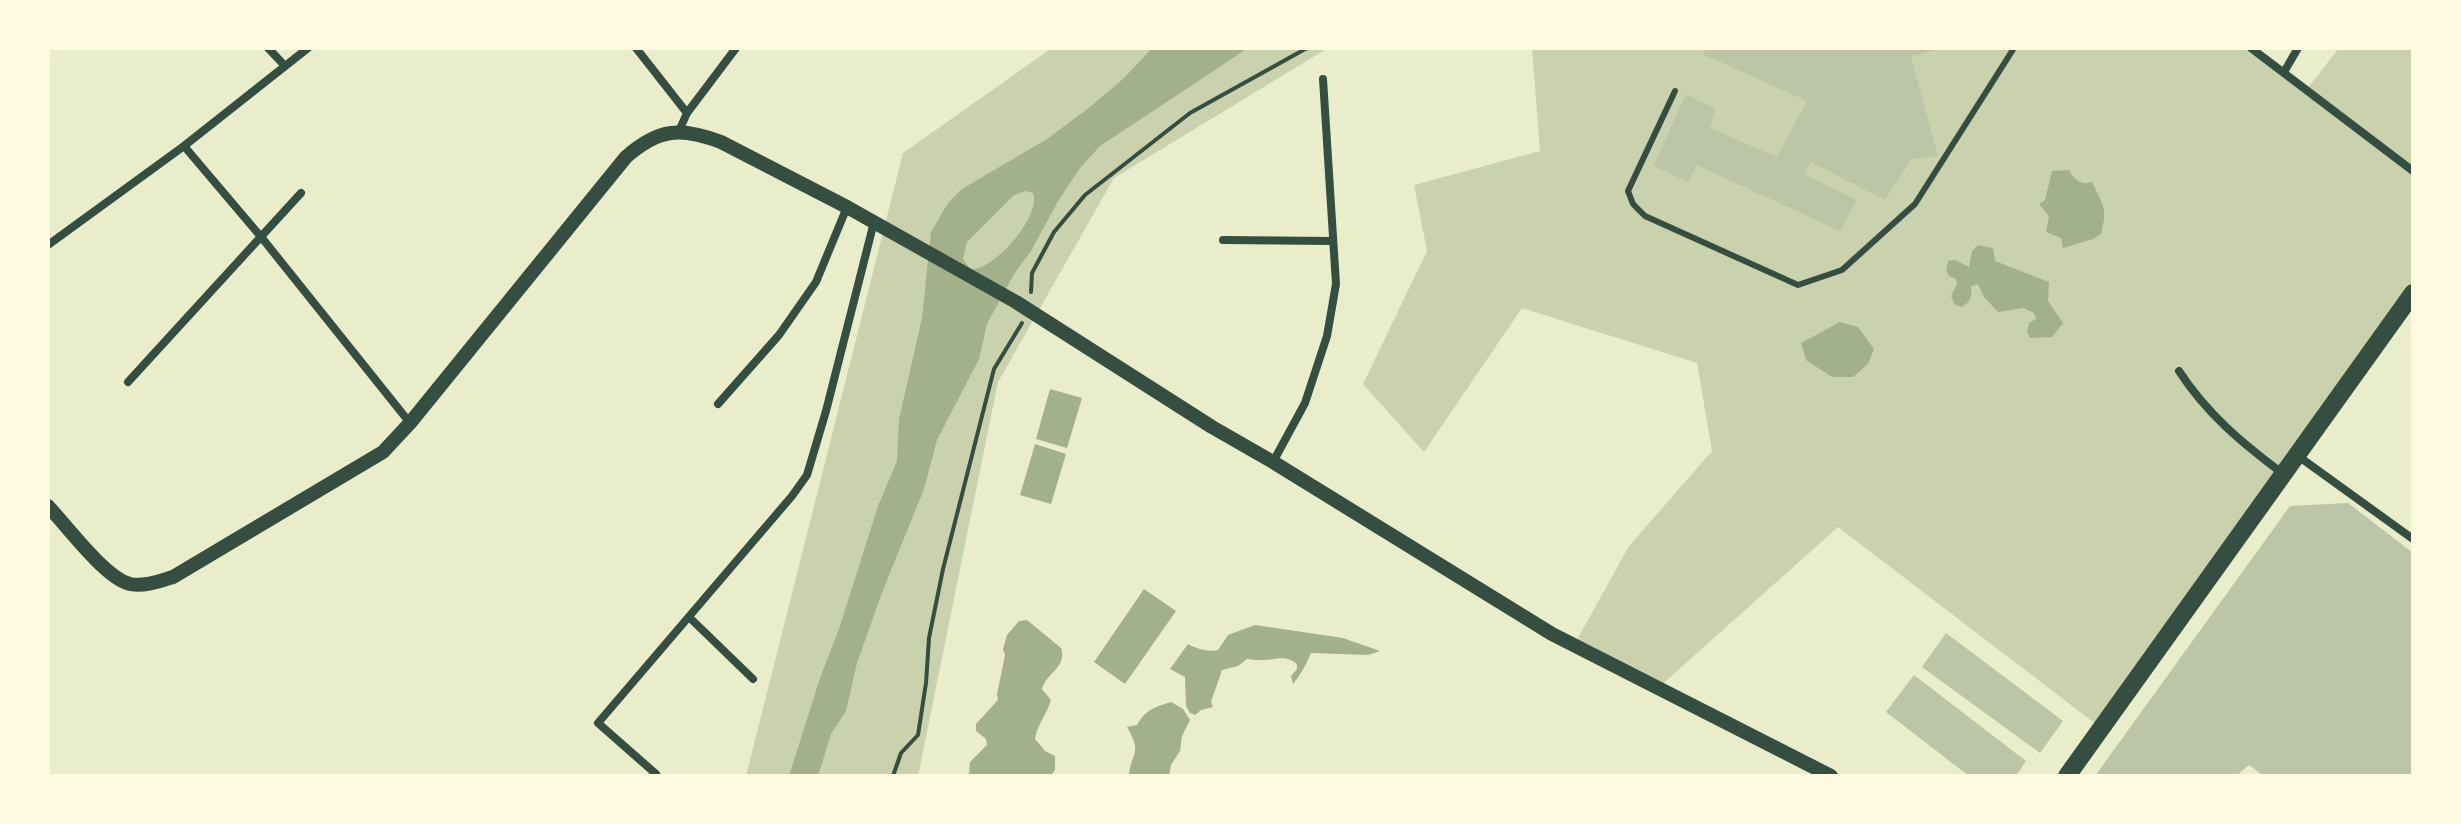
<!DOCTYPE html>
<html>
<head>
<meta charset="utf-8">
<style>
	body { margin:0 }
	#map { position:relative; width:2461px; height:824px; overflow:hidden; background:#e9edc9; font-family:"Archivo Narrow",sans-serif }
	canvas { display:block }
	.frame { position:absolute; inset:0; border:50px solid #fefae0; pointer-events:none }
</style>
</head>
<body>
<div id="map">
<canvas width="2461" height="824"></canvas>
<div class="frame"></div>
</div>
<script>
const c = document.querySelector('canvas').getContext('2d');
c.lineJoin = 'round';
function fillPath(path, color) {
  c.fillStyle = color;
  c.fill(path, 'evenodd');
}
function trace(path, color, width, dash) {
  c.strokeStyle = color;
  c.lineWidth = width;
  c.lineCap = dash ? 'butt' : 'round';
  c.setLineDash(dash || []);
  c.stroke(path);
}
fillPath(new Path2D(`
	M 1052,48 L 1328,48 L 1114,178 L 998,382 L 918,776 L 746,776 L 903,153 Z
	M 1532,48 L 2250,48 L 2307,89 L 2339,48 L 2413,48 L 2413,301 L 2101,728 L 1838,527 L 1658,688 L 1574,645 L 1629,546 L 1712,451 L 1697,363 L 1522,308 L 1424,452 L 1363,384 L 1427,251 L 1414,185 L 1540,151 Z`), '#cad2ad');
fillPath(new Path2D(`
	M 1152,48 L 1248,48 L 1100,146 L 1080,168 L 1057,203 L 1031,251 L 1014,274 L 987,324 L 979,359 L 937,440 L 924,489 L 883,590 L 857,663 L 846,711 L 831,734 L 818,776 L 789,776 L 820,678 L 839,629 L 878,506 L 897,461 L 899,419 L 922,318 L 931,232 L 948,203 L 962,189 L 1047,139 L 1090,107 L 1124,78 ZM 1025,191 L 1033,193 C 1042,216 992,273 970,269 L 963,259 L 967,242 L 1013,196 Z
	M 2069,170 C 2074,179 2081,186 2092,182 C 2103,205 2108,208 2101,234 L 2093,239 L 2063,248 L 2061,238 L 2046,232 L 2049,216 L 2039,204 L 2045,200 L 2052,171 Z
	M 1978,245 L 1993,248 L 1995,261 L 2049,282 L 2048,301 L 2063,323 L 2052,337 L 2030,338 L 2027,331 L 2029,323 L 2036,319 L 2034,313 L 2023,308 L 1998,312 L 1984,297 L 1978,284 L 1971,286 C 1972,296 1971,302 1962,307 L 1955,305 L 1951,296 L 1957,284 L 1956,279 L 1949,276 L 1946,270 L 1948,261 L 1955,260 L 1969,267 L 1972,251 Z
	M 1840,322 L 1858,327 L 1874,349 L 1868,364 L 1853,377 L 1832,377 L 1806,360 L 1801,343 Z
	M 1050,389 L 1082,398 L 1067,448 L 1036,439 Z
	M 1035,444 L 1066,454 L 1051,504 L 1020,495 Z
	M 1144,589 L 1176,611 L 1125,684 L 1094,662 Z
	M 1027,620 L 1061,648 C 1067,668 1047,672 1042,689 L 1051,700 C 1047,713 1036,728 1035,739 L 1045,751 L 1055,756 L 1055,770 L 1050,776 L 969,776 L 970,762 L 987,745 L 986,739 L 976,731 L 976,724 L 998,700 L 997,694 L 1005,655 L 1003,649 L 1007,635 L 1019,621 Z
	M 1255,625 L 1343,638 L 1380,651 L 1368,655 L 1311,653 C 1306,665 1301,674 1293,684 L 1291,676 L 1297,669 L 1297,664 C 1285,654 1276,660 1262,660 C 1257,661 1252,659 1247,659 L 1238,666 L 1222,670 L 1211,702 L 1213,707 L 1201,710 L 1195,715 L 1190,713 L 1186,706 L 1185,677 L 1170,669 L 1188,644 C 1197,649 1207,652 1218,650 L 1228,635 Z
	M 1171,702 L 1183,709 L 1190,720 L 1182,736 L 1180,751 L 1171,765 L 1169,776 L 1129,776 C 1131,751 1143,755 1127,727 L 1137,725 C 1145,710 1155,707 1171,702 Z`), '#a3b18a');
fillPath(new Path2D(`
	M 1706,48 L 1942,48 L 1911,57 L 1938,156 L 1911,159 L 1885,200 L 1811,162 L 1804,174 L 1857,200 L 1840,231 L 1697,165 L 1688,183 L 1654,165 L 1686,94 L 1715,109 L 1710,128 L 1777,157 L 1807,101 L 1703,54 Z
	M 2348,503 L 2413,553 L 2413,776 L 2264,776 L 2249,765 L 2236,776 L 2095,776 L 2290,506 Z
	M 1946,633 L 2063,721 L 2040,753 L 1922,667 Z
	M 1914,675 L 2026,761 L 2016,776 L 1969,776 L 1886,712 Z`), '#bcc5a7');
trace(new Path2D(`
	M 1031,292 L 1032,273 L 1054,232 L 1085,195 L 1190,113 L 1307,48
	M 893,776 L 901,753 L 918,735 L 926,683 L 929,638 L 943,569 L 994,369 L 1022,323`), '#344e41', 4);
trace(new Path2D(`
	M 1675,91 L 1628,191 L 1633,204 L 1645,216 L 1798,285 L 1842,270 L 1915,204 L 2014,48`), '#344e41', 6);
trace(new Path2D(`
	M 268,48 L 285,66
	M 636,48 L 687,113
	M 2251,48 L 2413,171
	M 2284,72 L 2298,48
	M 679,131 L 687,113 L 736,48
	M 184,146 L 262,238 L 410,423
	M 1223,240 L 1333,241
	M 48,245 L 184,146 L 308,48
	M 2179,371 C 2207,414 2242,443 2282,473
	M 128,382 L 301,193
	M 718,404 L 779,335 L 816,282 L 847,207
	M 2298,456 L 2413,539
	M 1273,462 L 1305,403 L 1327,336 L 1336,284 L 1323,79
	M 689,617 L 753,679
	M 656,774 L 598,723 L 792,496 L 807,475 L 826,411 L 874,222`), '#344e41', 8);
trace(new Path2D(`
	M 48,506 C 66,525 105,578 130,584 C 144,587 160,581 173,577 L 383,452 L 410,423 L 626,157 C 659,128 681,127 721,142 L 847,207 L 1016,302 L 1212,427 L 1273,462 L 1552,634 L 1831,776`), '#344e41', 14);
trace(new Path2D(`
	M 2067,776 L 2413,293`), '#344e41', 18);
</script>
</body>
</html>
